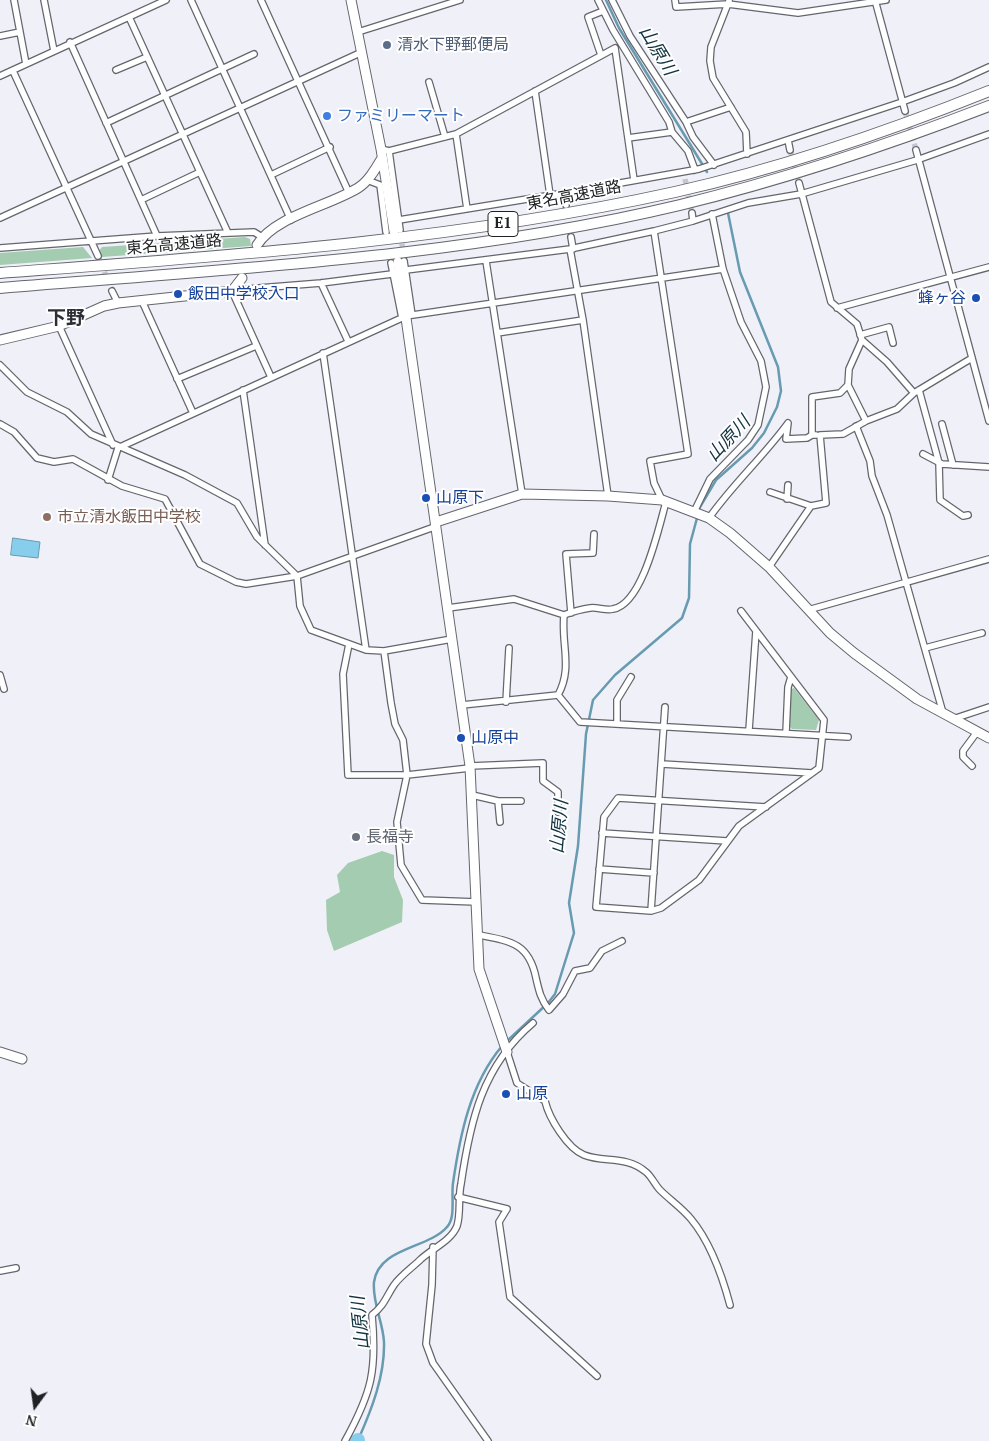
<!DOCTYPE html>
<html>
<head>
<meta charset="utf-8">
<style>
	body { margin:0 }
	#map { position:relative; width:989px; height:1441px; overflow:hidden; background:#eff0f8; font-family:"PT Serif",serif }
	canvas { display:block }
	.north { position:absolute; left:10px; top:1381px; width:50px; height:50px; -webkit-text-stroke:4px #fff; paint-order:stroke; rotate:194deg; font-size:14px; font-weight:700; line-height:20px; text-align:center; color:#202124 }
	.north::after { content:''; display:block; margin:auto; width:18px; height:22px; background:#202124; clip-path:polygon(50% 0,100% 100%,50% 72%,0 100%) }
</style>
</head>
<body>
<div id="map">
<canvas width="989" height="1441"></canvas>
<div class="north">N</div>
</div>
<script>
const c = document.querySelector('canvas').getContext('2d');
c.lineJoin = 'round';
function fillPath(path, color) {
  c.fillStyle = color;
  c.fill(path, 'evenodd');
}
function trace(path, color, width, dash) {
  c.strokeStyle = color;
  c.lineWidth = width;
  c.lineCap = dash ? 'butt' : 'round';
  c.setLineDash(dash || []);
  c.stroke(path);
}
function write(font, color, halo, rows, align = 'center') {
  c.font = font + ' "PT Serif","Noto Sans JP",serif';
  c.lineWidth = 4;
  c.setLineDash([]);
  c.textBaseline = 'middle';
  c.strokeStyle = halo;
  c.fillStyle = color;
  for (const [text, x, y, turn = 0] of rows) {
    c.save();
    c.translate(x, y);
    c.rotate((+turn || 0) * Math.PI / 180);
    c.textAlign = isNaN(turn) ? turn : align;
    if (halo) c.strokeText(text, 0, 0);
    c.fillText(text, 0, 0);
    c.restore();
  }
}
fillPath(new Path2D(`
	M 245,237 L 250,239 L 251,246 L 102,257 L 99,251 L 102,247 Z
	M 83,247 L 92,258 L 0,265 L 0,253 Z
	M 794,688 L 819,720 L 816,730 L 792,729 L 789,726 L 791,689 Z
	M 382,851 L 394,855 L 394,877 L 403,900 L 402,922 L 334,951 L 327,930 L 326,900 L 340,892 L 337,875 L 348,863 Z`), '#a3ccb1');
const water = new Path2D(`
	M 13,538 L 40,542 L 38,558 L 11,555 Z`);
fillPath(water, '#87ceec');
trace(water, '#689ab0', 1);
trace(new Path2D(`
	M 606,0 L 619,28 L 707,172
	M 506,1042 L 548,1003 L 555,994 L 574,933 L 569,903 L 578,846 L 586,734 L 593,700 L 615,675 L 682,618 L 689,598 L 690,544 L 700,507 L 716,480 L 752,448 L 764,433 L 777,407 L 781,391 L 778,367 L 740,272 L 728,213
	M 358,1440 C 372,1409 385,1375 384,1342 C 383,1322 372,1302 374,1282 C 379,1247 428,1249 447,1227 C 456,1218 451,1196 453,1183 C 460,1135 470,1084 502,1046`), '#689ab0', 2.5);
trace(new Path2D(`
	M 357,1441 L 358,1440`), '#87ceec', 14);
trace(new Path2D(`
	M 905,111 L 916,150
	M 790,150 L 799,183
	M 685,179 L 692,213
	M 401,235 L 404,261
	M 98,256 L 112,291`), '#c6c7ce', 5.5, [5.5, 3]);
const street = new Path2D(`
	M 14,0 L 26,64
	M 44,0 L 54,51
	M 191,0 L 291,220
	M 261,0 L 349,193
	M 598,0 L 613,30 L 669,122 L 672,132 L 688,151 L 695,170
	M 612,0 L 630,36 L 686,122 L 693,137 L 714,165
	M 675,0 L 676,7 L 728,4 L 798,13 L 886,0
	M 875,0 L 905,111
	M 729,1 L 711,47 L 710,61 L 713,78 L 746,132 L 747,154
	M 129,17 L 228,233
	M 358,32 L 460,0
	M 0,36 L 20,32
	M 70,42 L 157,236
	M 601,55 L 588,17 L 603,11
	M 116,70 L 147,57
	M 13,71 L 98,256
	M 0,76 L 166,0
	M 429,82 L 445,137
	M 535,91 L 550,195
	M 686,122 L 731,107
	M 106,123 L 254,54
	M 456,134 L 467,209
	M 628,138 L 672,132
	M 788,140 L 790,150
	M 381,149 L 389,151 L 456,134 L 615,48 L 634,180
	M 916,150 L 989,421
	M 389,151 L 400,230
	M 271,175 L 330,147
	M 367,180 L 380,185 L 386,232
	M 799,183 L 831,302 L 857,324 L 862,340 L 849,369 L 848,385 L 866,421
	M 564,193 L 566,205
	M 141,200 L 200,172
	M 692,213 L 693,221
	M 0,218 L 362,52
	M 399,220 L 564,193 L 699,169 L 902,102 L 954,83 L 989,67
	M 654,231 L 688,454 L 650,461 L 654,483 L 662,500
	M 571,237 L 573,249
	M 0,248 L 157,236 L 254,232 L 262,237
	M 570,249 L 583,320 L 608,496
	M 404,261 L 412,315
	M 486,261 L 522,494
	M 391,263 L 402,318
	M 406,270 L 570,249 L 654,231 L 693,221 L 748,203 L 801,194 L 917,160 L 989,134
	M 321,283 L 348,341
	M 234,290 L 321,283 L 392,274
	M 112,291 L 118,303
	M 232,291 L 271,377
	M 142,301 L 193,413
	M 837,308 L 989,267
	M 59,326 L 113,445
	M 497,333 L 583,320
	M 860,335 L 889,327 L 893,343
	M 862,340 L 887,362 L 914,393
	M 323,353 L 366,650
	M 0,365 L 27,392 L 67,412 L 91,434 L 185,475 L 237,503 L 257,537 L 297,576 L 300,606 L 311,630 L 366,650 L 384,651 L 452,639
	M 177,379 L 256,346
	M 243,390 L 265,545
	M 919,390 L 939,463 L 940,500 L 963,516 L 968,515
	M 0,424 L 14,432 L 37,458 L 54,462 L 73,459 L 122,486 L 165,499 L 200,564 L 236,582 L 246,584 L 297,576 L 437,526
	M 942,424 L 953,465
	M 856,426 L 870,461 L 872,476 L 887,515 L 943,713
	M 816,435 L 812,435 L 812,397 L 840,393 L 848,385
	M 923,454 L 942,464 L 989,467
	M 108,480 L 118,448 L 406,316 L 723,269
	M 770,492 L 811,506
	M 787,499 L 788,485
	M 694,512 L 710,479 L 748,440 L 758,425 L 766,387 L 761,361 L 741,322 L 723,269 L 712,214
	M 709,518 C 733,484 764,456 788,423 L 786,439 L 807,438 L 812,435
	M 769,567 L 811,506 L 826,503 L 820,435 L 843,434 L 866,421 L 897,409 L 914,393 L 972,358
	M 448,608 L 514,599 L 564,615
	M 808,610 L 989,559
	M 741,611 L 824,720 L 819,768 L 739,826 L 699,880 L 661,908 L 651,911 L 596,907 L 604,817 L 618,798 L 766,807
	M 571,613 L 566,554 L 593,553 L 594,534
	M 349,644 L 343,674 L 348,775 L 407,775 L 470,768
	M 925,648 L 982,633
	M 384,651 L 391,703 L 395,724 L 403,740 L 407,775 L 397,822 L 401,865 L 422,900 L 477,902
	M 0,675 L 4,689
	M 558,695 C 573,668 561,645 564,615 C 572,612 582,609 590,608 C 598,607 606,611 613,609 C 643,604 659,526 666,502
	M 506,702 L 509,648
	M 462,705 L 558,695 L 580,722 L 848,737
	M 953,719 L 989,707
	M 617,723 L 617,700 L 631,677
	M 749,730 L 756,631
	M 786,733 L 788,687 L 791,677
	M 662,764 L 812,773
	M 470,766 L 543,763 L 543,781 L 558,792 L 558,812
	M 972,766 L 963,757 L 963,751 L 977,732
	M 472,795 L 498,801 L 500,822
	M 498,801 L 521,801
	M 602,833 L 727,841
	M 599,869 L 654,873
	M 651,911 L 665,707
	M 479,935 C 510,941 529,943 536,978 C 539,991 541,1000 549,1010 L 563,994 L 575,971 L 590,968 L 602,951 L 622,941
	M 507,1052 L 517,1083 L 545,1101 C 549,1118 567,1148 584,1155 C 604,1163 626,1155 646,1172 C 652,1177 655,1185 660,1190 C 670,1200 682,1208 691,1219 C 711,1243 722,1275 730,1305
	M 458,1197 L 507,1209 L 499,1222 L 510,1297 L 597,1376
	M 433,1247 L 432,1285 L 426,1344 L 433,1363 L 488,1441
	M 0,1271 L 16,1268
	M 345,1441 C 372,1392 377,1370 372,1315 C 384,1306 386,1297 394,1285 C 401,1275 413,1267 421,1259 C 433,1248 451,1241 457,1226 C 461,1214 458,1197 461,1184 C 470,1122 482,1066 533,1023`);
const secondary = new Path2D(`
	M 351,0 L 381,149 L 394,231
	M 257,245 C 275,216 329,206 358,188 C 369,181 376,168 382,158
	M 398,262 L 470,766 L 479,969 L 507,1052
	M 0,340 L 59,326 L 104,306 L 118,303 L 232,291 L 242,278
	M 436,522 L 522,494 L 608,496 L 662,500 L 709,518 L 730,533 L 769,567 L 830,633 L 854,653 L 917,699 L 989,738
	M 0,1052 L 22,1059`);
const highway = new Path2D(`
	M 0,273 C 226,256 453,241 675,192 C 782,168 887,132 989,91
	M 0,288 C 227,269 458,258 680,205 C 786,179 888,145 989,106`);
trace(street, '#65666d', 8);
trace(secondary, '#65666d', 11);
trace(highway, '#65666d', 12);
trace(street, '#fff', 5.5);
trace(secondary, '#fff', 9);
trace(highway, '#fff', 10);
for (const [x, y, r, color] of [
	[387,45,5,"#5c6f8a"],
	[327,116,5,"#3f7fe0"],
	[178,294,5,"#1a4fb4"],
	[976,298,5,"#1a4fb4"],
	[426,498,5,"#1a4fb4"],
	[47,517,5,"#8d6e63"],
	[461,738,5,"#1a4fb4"],
	[356,837,5,"#6b7280"],
	[506,1094,5,"#1a4fb4"]
]) {
  const dot = new Path2D();
  dot.arc(x, y, r, 0, 2 * Math.PI);
  c.fillStyle = color;
  c.fill(dot);
  trace(dot, '#fff', 2);
}
for (const [x, y, w] of [
	[503,224,30]
]) {
  const box = new Path2D();
  box.roundRect(x - w / 2, y - 12.5, w, 25, 4);
  c.fillStyle = '#fff';
  c.fill(box);
  trace(box, '#202124', 1);
}
write('bold 15px', '#202124', null, [
	["E1",503,224]
]);
write('16px', '#4e5e75', '#fff', [
	["清水下野郵便局",397,45]
], 'left');
write('16px', '#366cbe', '#fff', [
	["ファミリーマート",337,116]
], 'left');
write('16px', '#202124', '#fff', [
	["東名高速道路",574,196,-11],
	["東名高速道路",174,245,-5]
]);
write('16px', '#164399', '#fff', [
	["飯田中学校入口",188,294],
	["蜂ヶ谷",966,298,"right"],
	["山原下",436,498],
	["山原中",471,738],
	["山原",516,1094]
], 'left');
write('16px', '#785e54', '#fff', [
	["市立清水飯田中学校",57,517]
], 'left');
write('16px', '#5b616d', '#fff', [
	["長福寺",366,837]
], 'left');
write('italic 18px', '#113340', '#fff', [
	["山原川",657,51,59],
	["山原川",729,439,-47],
	["山原川",560,827,-85],
	["山原川",361,1323,-96]
]);
write('bold 19px', '#2e2f35', '#fff', [
	["下野",66,319]
]);
</script>
</body>
</html>
